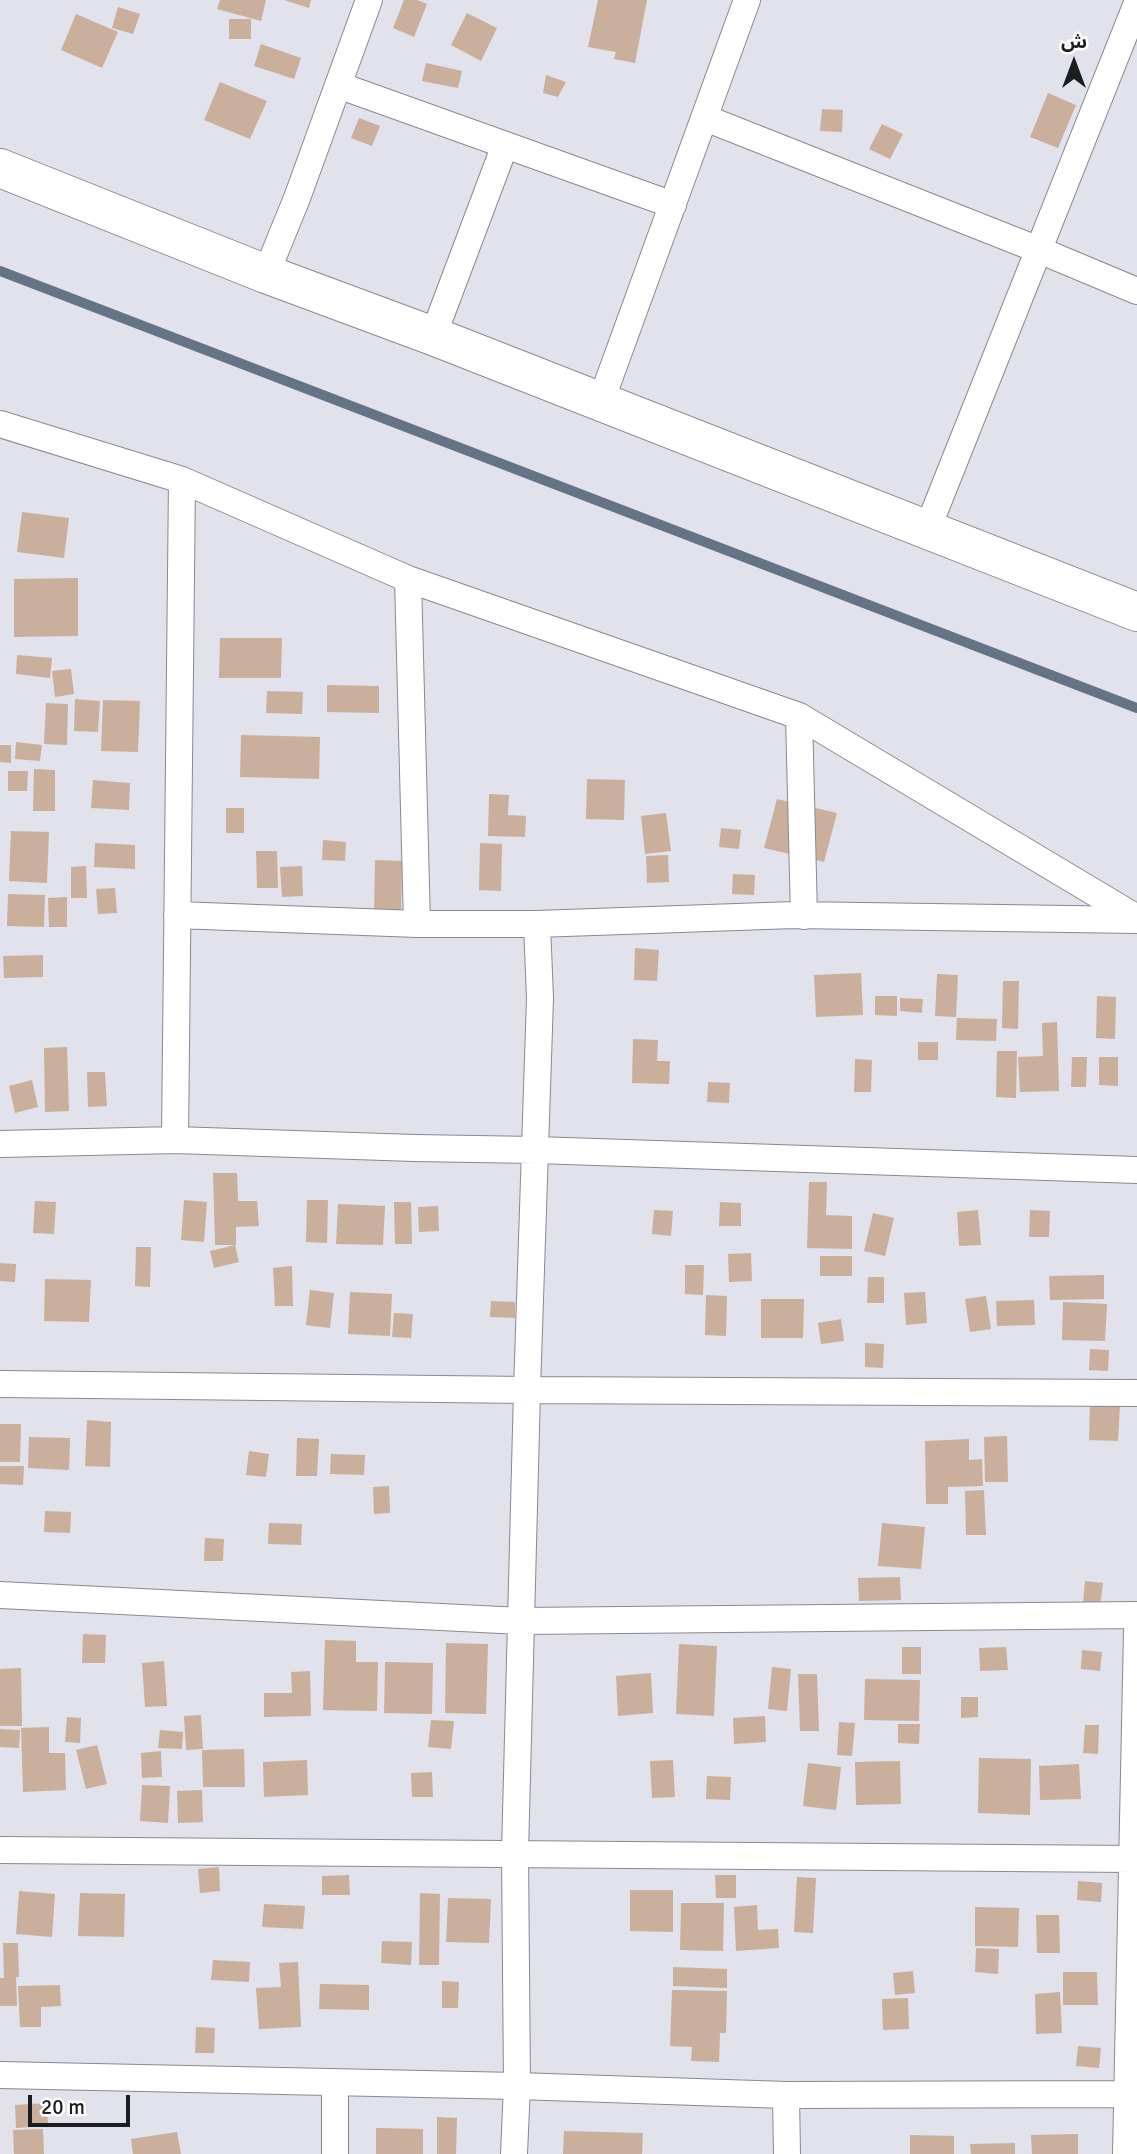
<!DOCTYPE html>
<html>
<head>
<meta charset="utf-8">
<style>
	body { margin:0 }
	#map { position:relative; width:1137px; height:2154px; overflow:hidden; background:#e1e2ec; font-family:Signika,"Noto Sans Arabic",sans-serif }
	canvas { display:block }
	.north { position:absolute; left:1039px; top:28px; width:70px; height:70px; -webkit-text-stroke:5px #fff; paint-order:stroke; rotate:0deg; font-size:19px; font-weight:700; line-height:28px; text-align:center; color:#1c1d20 }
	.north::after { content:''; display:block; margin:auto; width:24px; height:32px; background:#1c1d20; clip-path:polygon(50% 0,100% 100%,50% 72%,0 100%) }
	.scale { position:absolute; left:28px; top:2095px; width:102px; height:32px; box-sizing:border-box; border:4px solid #1c1d20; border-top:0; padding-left:9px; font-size:21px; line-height:24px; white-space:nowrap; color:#1c1d20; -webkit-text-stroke:5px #fff; paint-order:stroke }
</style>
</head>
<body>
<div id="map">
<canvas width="1137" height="2154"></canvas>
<div class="north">ش</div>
<div class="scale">20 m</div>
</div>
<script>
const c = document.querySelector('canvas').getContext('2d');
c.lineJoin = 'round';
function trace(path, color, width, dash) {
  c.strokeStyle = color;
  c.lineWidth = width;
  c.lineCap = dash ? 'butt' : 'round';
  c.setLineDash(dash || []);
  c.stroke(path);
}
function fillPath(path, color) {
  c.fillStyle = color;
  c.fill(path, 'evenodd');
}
trace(new Path2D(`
	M 0,271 L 1137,708`), '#657485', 10);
fillPath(new Path2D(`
	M 220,0 L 266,0 L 261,21 L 217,9 Z
	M 284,0 L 311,0 L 309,8 Z
	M 404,0 L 417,0 L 427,4 L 414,37 L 393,28 Z
	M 598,0 L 647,0 L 635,63 L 614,59 L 616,52 L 588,47 Z
	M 118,7 L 140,14 L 133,34 L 112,28 Z
	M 467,13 L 497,28 L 481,61 L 451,45 Z
	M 76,14 L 118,32 L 102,68 L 61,50 Z
	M 229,19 L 251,19 L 251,39 L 229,39 Z
	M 261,44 L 301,58 L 294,79 L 254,66 Z
	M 426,63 L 462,71 L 458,88 L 422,81 Z
	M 546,75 L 566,82 L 558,97 L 543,93 Z
	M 220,82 L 267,101 L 250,139 L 204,120 Z
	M 1048,93 L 1076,105 L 1058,148 L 1030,137 Z
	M 822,109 L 843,110 L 842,132 L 820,131 Z
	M 359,118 L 380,126 L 372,146 L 351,138 Z
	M 882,124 L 903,134 L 890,159 L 869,149 Z
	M 22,512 L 69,518 L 64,558 L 17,552 Z
	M 78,578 L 78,636 L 14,637 L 14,579 Z
	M 220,638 L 282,638 L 281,678 L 219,678 Z
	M 17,655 L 52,658 L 50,678 L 16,674 Z
	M 71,669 L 74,694 L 55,697 L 52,671 Z
	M 327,685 L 379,686 L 379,713 L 327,712 Z
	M 267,691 L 303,692 L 302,714 L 266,713 Z
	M 75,699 L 100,701 L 98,732 L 74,731 Z
	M 103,700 L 140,701 L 138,752 L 101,751 Z
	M 46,703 L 68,704 L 67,745 L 44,744 Z
	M 241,735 L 320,737 L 319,779 L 240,777 Z
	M 16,742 L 42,745 L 40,761 L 15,759 Z
	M 0,745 L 11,745 L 11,763 L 0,762 Z
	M 34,769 L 55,770 L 55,811 L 33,811 Z
	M 8,771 L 28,771 L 27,791 L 8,791 Z
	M 587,779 L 625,780 L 624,820 L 586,819 Z
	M 93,780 L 130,783 L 129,810 L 91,808 Z
	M 489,794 L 509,795 L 508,815 L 526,816 L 525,837 L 488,836 Z
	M 777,799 L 837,813 L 824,862 L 764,848 Z
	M 226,808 L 244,808 L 244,833 L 226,833 Z
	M 666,813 L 671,851 L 645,854 L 641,816 Z
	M 721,828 L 741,830 L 739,849 L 719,847 Z
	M 11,831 L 49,832 L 47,883 L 9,881 Z
	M 323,840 L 346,842 L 345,861 L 322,860 Z
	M 95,843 L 135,845 L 135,869 L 94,867 Z
	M 480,843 L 502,844 L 501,891 L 479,890 Z
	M 256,851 L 277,851 L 278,888 L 257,888 Z
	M 668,855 L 669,882 L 647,883 L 646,856 Z
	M 375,860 L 402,861 L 401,915 L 374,914 Z
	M 86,866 L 87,898 L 71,898 L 71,867 Z
	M 302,866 L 303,896 L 282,897 L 280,867 Z
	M 733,874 L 755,875 L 754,895 L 732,894 Z
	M 115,888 L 117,913 L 98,914 L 96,889 Z
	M 8,894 L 45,895 L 44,927 L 7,926 Z
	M 67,897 L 67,927 L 49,927 L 48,898 Z
	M 635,948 L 659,950 L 657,981 L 634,980 Z
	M 43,955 L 43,977 L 4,978 L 3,956 Z
	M 861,973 L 863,1015 L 816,1017 L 814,975 Z
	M 937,974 L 958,975 L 956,1017 L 935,1016 Z
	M 1003,981 L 1019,981 L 1018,1029 L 1002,1028 Z
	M 875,996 L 897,996 L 897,1016 L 875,1015 Z
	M 1097,996 L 1116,997 L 1115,1039 L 1096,1038 Z
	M 900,998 L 923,999 L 922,1013 L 900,1011 Z
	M 957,1018 L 997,1019 L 996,1041 L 956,1040 Z
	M 1057,1022 L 1059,1091 L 1020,1092 L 1018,1057 L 1043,1056 L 1042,1023 Z
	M 633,1039 L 658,1040 L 657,1061 L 670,1061 L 669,1084 L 632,1083 Z
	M 918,1042 L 938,1042 L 938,1060 L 918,1060 Z
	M 67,1047 L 69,1111 L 45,1112 L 44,1048 Z
	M 997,1051 L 1017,1051 L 1016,1098 L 996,1097 Z
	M 1072,1057 L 1087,1057 L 1086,1087 L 1071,1087 Z
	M 1099,1057 L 1118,1057 L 1118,1086 L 1099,1085 Z
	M 855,1059 L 872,1060 L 871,1092 L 854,1092 Z
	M 87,1072 L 105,1072 L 107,1106 L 88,1107 Z
	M 32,1080 L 38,1107 L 15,1113 L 9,1086 Z
	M 708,1082 L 730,1083 L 729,1103 L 707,1102 Z
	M 213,1173 L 237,1173 L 238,1201 L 257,1201 L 259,1226 L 236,1227 L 236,1245 L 215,1245 Z
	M 809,1182 L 827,1182 L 826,1215 L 852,1216 L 852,1249 L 807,1248 Z
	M 184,1200 L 207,1202 L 204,1242 L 181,1240 Z
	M 307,1200 L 328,1200 L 327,1243 L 306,1242 Z
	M 35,1201 L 56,1202 L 54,1234 L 33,1233 Z
	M 394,1202 L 411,1202 L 412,1244 L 395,1244 Z
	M 720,1202 L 741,1203 L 741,1226 L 719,1226 Z
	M 338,1204 L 385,1206 L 383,1245 L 336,1244 Z
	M 438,1206 L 439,1231 L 419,1232 L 418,1207 Z
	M 654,1210 L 673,1211 L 671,1236 L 652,1234 Z
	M 978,1210 L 981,1245 L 959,1246 L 957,1212 Z
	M 1030,1210 L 1050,1211 L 1049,1237 L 1029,1237 Z
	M 873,1213 L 894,1218 L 885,1256 L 864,1251 Z
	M 235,1245 L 239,1262 L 214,1268 L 210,1251 Z
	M 136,1247 L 151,1247 L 150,1287 L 135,1286 Z
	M 751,1253 L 752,1281 L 729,1282 L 728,1254 Z
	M 820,1256 L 852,1256 L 852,1276 L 820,1276 Z
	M 0,1263 L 16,1264 L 15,1282 L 0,1281 Z
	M 685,1265 L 704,1265 L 703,1295 L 685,1294 Z
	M 292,1266 L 293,1306 L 275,1306 L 273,1268 Z
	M 1104,1275 L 1104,1299 L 1050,1300 L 1049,1276 Z
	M 868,1277 L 884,1277 L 884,1303 L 867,1303 Z
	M 45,1279 L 91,1280 L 89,1322 L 44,1321 Z
	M 310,1290 L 334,1293 L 330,1328 L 306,1325 Z
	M 350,1292 L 392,1294 L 390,1336 L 348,1334 Z
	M 925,1292 L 927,1323 L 906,1325 L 904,1293 Z
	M 706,1295 L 727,1296 L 726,1336 L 705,1335 Z
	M 986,1296 L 991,1329 L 970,1332 L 965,1299 Z
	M 761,1299 L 804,1299 L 803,1338 L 761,1338 Z
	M 1034,1300 L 1035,1325 L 997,1326 L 996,1301 Z
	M 491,1301 L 515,1302 L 515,1318 L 490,1317 Z
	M 1063,1302 L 1107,1304 L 1105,1341 L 1062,1340 Z
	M 394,1313 L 413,1314 L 411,1338 L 392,1337 Z
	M 841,1319 L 844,1341 L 821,1344 L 818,1323 Z
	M 865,1343 L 884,1344 L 883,1368 L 865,1367 Z
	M 1090,1349 L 1109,1350 L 1108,1371 L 1089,1370 Z
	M 1090,1404 L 1120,1405 L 1118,1441 L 1089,1440 Z
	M 87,1420 L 111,1422 L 110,1467 L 85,1466 Z
	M 0,1424 L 21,1424 L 20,1462 L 0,1462 Z
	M 1007,1436 L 1008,1482 L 985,1482 L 984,1437 Z
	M 29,1437 L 70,1438 L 69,1470 L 28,1468 Z
	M 297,1438 L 319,1439 L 317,1476 L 296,1476 Z
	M 969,1439 L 969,1460 L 982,1459 L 983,1486 L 948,1487 L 948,1504 L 926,1504 L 925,1441 Z
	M 249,1451 L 269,1454 L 266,1477 L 246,1475 Z
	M 331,1454 L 365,1455 L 364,1475 L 330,1474 Z
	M 0,1466 L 24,1466 L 23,1485 L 0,1484 Z
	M 389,1486 L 390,1513 L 374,1514 L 373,1487 Z
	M 984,1490 L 986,1535 L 966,1535 L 965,1491 Z
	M 45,1511 L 71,1512 L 70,1533 L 44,1532 Z
	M 269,1523 L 302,1524 L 301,1545 L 268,1544 Z
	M 882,1523 L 925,1527 L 921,1569 L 878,1566 Z
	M 205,1538 L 224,1539 L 223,1561 L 204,1561 Z
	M 900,1577 L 901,1600 L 859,1601 L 858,1578 Z
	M 1085,1581 L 1103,1583 L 1100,1605 L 1083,1603 Z
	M 83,1634 L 106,1635 L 105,1663 L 82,1663 Z
	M 325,1640 L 356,1641 L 356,1662 L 378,1662 L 377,1711 L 323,1710 Z
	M 446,1643 L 488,1644 L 486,1714 L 445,1713 Z
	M 679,1644 L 717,1646 L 714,1716 L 676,1714 Z
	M 902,1647 L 921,1647 L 921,1674 L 902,1674 Z
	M 1006,1647 L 1008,1670 L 980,1671 L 979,1648 Z
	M 1082,1650 L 1102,1652 L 1100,1671 L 1081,1669 Z
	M 164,1661 L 167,1706 L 145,1707 L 142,1663 Z
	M 385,1662 L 433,1663 L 432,1714 L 384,1713 Z
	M 772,1667 L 791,1669 L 787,1711 L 768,1709 Z
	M 21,1668 L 22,1726 L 0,1726 L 0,1669 Z
	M 310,1671 L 311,1716 L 264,1717 L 264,1693 L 292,1693 L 291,1672 Z
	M 651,1673 L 653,1713 L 618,1716 L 616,1676 Z
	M 798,1674 L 817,1674 L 819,1731 L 800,1731 Z
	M 865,1679 L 920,1680 L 919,1721 L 864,1720 Z
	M 961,1697 L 978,1697 L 978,1717 L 961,1718 Z
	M 201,1715 L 203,1749 L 186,1750 L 184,1716 Z
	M 765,1716 L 766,1742 L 734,1744 L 733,1718 Z
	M 67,1717 L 81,1718 L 80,1743 L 65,1742 Z
	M 431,1720 L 454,1721 L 451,1749 L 428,1747 Z
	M 839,1722 L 855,1723 L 852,1756 L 837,1755 Z
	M 898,1724 L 920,1724 L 919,1744 L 898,1743 Z
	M 1085,1725 L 1099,1725 L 1098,1754 L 1083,1753 Z
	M 49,1727 L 49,1753 L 65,1753 L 66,1790 L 23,1792 L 21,1728 Z
	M 0,1729 L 20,1730 L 19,1748 L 0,1747 Z
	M 160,1730 L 183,1732 L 182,1749 L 158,1748 Z
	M 97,1745 L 107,1784 L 86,1789 L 76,1750 Z
	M 244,1749 L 245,1787 L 203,1787 L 202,1750 Z
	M 161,1751 L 162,1777 L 142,1778 L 141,1753 Z
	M 979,1758 L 1031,1759 L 1030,1815 L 978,1813 Z
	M 307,1760 L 308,1795 L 264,1797 L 263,1762 Z
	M 673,1760 L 675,1797 L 652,1798 L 650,1761 Z
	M 900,1761 L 901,1804 L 856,1805 L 855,1762 Z
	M 808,1763 L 841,1767 L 836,1810 L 803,1806 Z
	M 1079,1764 L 1081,1799 L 1040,1800 L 1039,1766 Z
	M 432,1772 L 433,1797 L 412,1797 L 411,1773 Z
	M 707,1776 L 731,1777 L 730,1800 L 706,1799 Z
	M 142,1785 L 170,1786 L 168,1823 L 140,1821 Z
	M 202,1790 L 203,1822 L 178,1823 L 177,1791 Z
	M 219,1867 L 220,1891 L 200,1893 L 198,1869 Z
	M 349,1875 L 350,1895 L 322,1895 L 322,1876 Z
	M 715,1875 L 736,1875 L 736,1898 L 716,1898 Z
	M 797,1877 L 816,1878 L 813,1933 L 794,1932 Z
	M 1078,1881 L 1102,1883 L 1101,1902 L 1077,1900 Z
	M 630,1890 L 673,1890 L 673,1932 L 630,1931 Z
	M 19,1891 L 55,1894 L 52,1937 L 16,1934 Z
	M 80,1893 L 125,1894 L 124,1937 L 78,1936 Z
	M 420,1893 L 440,1894 L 439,1965 L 419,1965 Z
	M 448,1898 L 491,1899 L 489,1943 L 446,1942 Z
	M 681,1903 L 724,1903 L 723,1951 L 680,1950 Z
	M 264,1904 L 305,1906 L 303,1929 L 262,1927 Z
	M 757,1905 L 758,1930 L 778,1929 L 779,1948 L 736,1951 L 734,1907 Z
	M 975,1907 L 1019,1908 L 1018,1947 L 975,1946 Z
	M 1036,1915 L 1059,1915 L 1060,1953 L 1037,1953 Z
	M 382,1941 L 412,1942 L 411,1965 L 381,1963 Z
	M 3,1943 L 18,1943 L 19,1977 L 16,1977 L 17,2006 L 0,2006 L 0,1978 L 4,1978 Z
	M 976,1948 L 999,1949 L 998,1974 L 975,1972 Z
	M 213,1960 L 250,1962 L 249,1982 L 211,1980 Z
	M 298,1962 L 301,2027 L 259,2029 L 256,1988 L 281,1987 L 279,1963 Z
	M 673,1967 L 727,1969 L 727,1988 L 673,1986 Z
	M 913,1971 L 915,1993 L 895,1995 L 893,1973 Z
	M 1063,1972 L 1097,1972 L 1098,2005 L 1063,2005 Z
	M 442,1981 L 459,1982 L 458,2008 L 442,2008 Z
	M 320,1984 L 369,1985 L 369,2010 L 319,2009 Z
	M 60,1985 L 61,2006 L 41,2007 L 41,2027 L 20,2027 L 18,1986 Z
	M 672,1990 L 727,1991 L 726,2033 L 720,2033 L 719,2062 L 691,2061 L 692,2047 L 670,2046 Z
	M 1060,1992 L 1062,2033 L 1036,2034 L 1035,1994 Z
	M 908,1998 L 909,2029 L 883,2030 L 882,1999 Z
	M 196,2027 L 215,2028 L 214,2053 L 195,2053 Z
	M 1078,2046 L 1101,2048 L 1099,2068 L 1076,2066 Z
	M 47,2103 L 48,2126 L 16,2128 L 15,2105 Z
	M 437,2117 L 457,2118 L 456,2154 L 437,2154 Z
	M 376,2128 L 423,2129 L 423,2154 L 376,2154 Z
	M 43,2129 L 44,2154 L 14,2154 L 13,2130 Z
	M 564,2131 L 643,2133 L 642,2154 L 563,2154 Z
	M 177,2132 L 181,2154 L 133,2154 L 131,2139 Z
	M 1078,2134 L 1078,2154 L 1032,2154 L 1031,2135 Z
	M 910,2135 L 954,2136 L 954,2154 L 910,2154 Z
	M 1015,2143 L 1015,2154 L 971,2154 L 970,2144 Z`), '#caaf9c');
const minor = new Path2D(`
	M 338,85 L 673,205
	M 705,118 L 1039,250 L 1137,291
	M 266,274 L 297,198 L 369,0
	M 433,336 L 505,145
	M 601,401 L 747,0
	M 0,424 L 182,480 L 408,579 L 799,716 L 1137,918
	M 927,530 L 1137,3
	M 799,716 L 804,916
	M 177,915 L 417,924 L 408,579
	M 417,924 L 537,924 L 794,915 L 1137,920
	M 175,1140 L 182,480
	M 0,1144 L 175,1140 L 414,1148 L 536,1150 L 1137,1170
	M 0,1384 L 527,1390 L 1137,1393
	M 0,1595 L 521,1621 L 1137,1615
	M 0,1850 L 1132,1859
	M 0,2075 L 517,2086 L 786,2095 L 1128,2094
	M 786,2095 L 787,2154
	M 335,2154 L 335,2082
	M 514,2154 L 517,2086 L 515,1853 L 527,1390 L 540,998 L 537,924
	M 1126,2154 L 1137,1631`);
const primary = new Path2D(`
	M 0,168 L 266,274 L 433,336 L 1137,612`);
trace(minor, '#888992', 28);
trace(primary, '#888992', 40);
trace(minor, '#fff', 26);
trace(primary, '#fff', 38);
</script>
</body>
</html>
